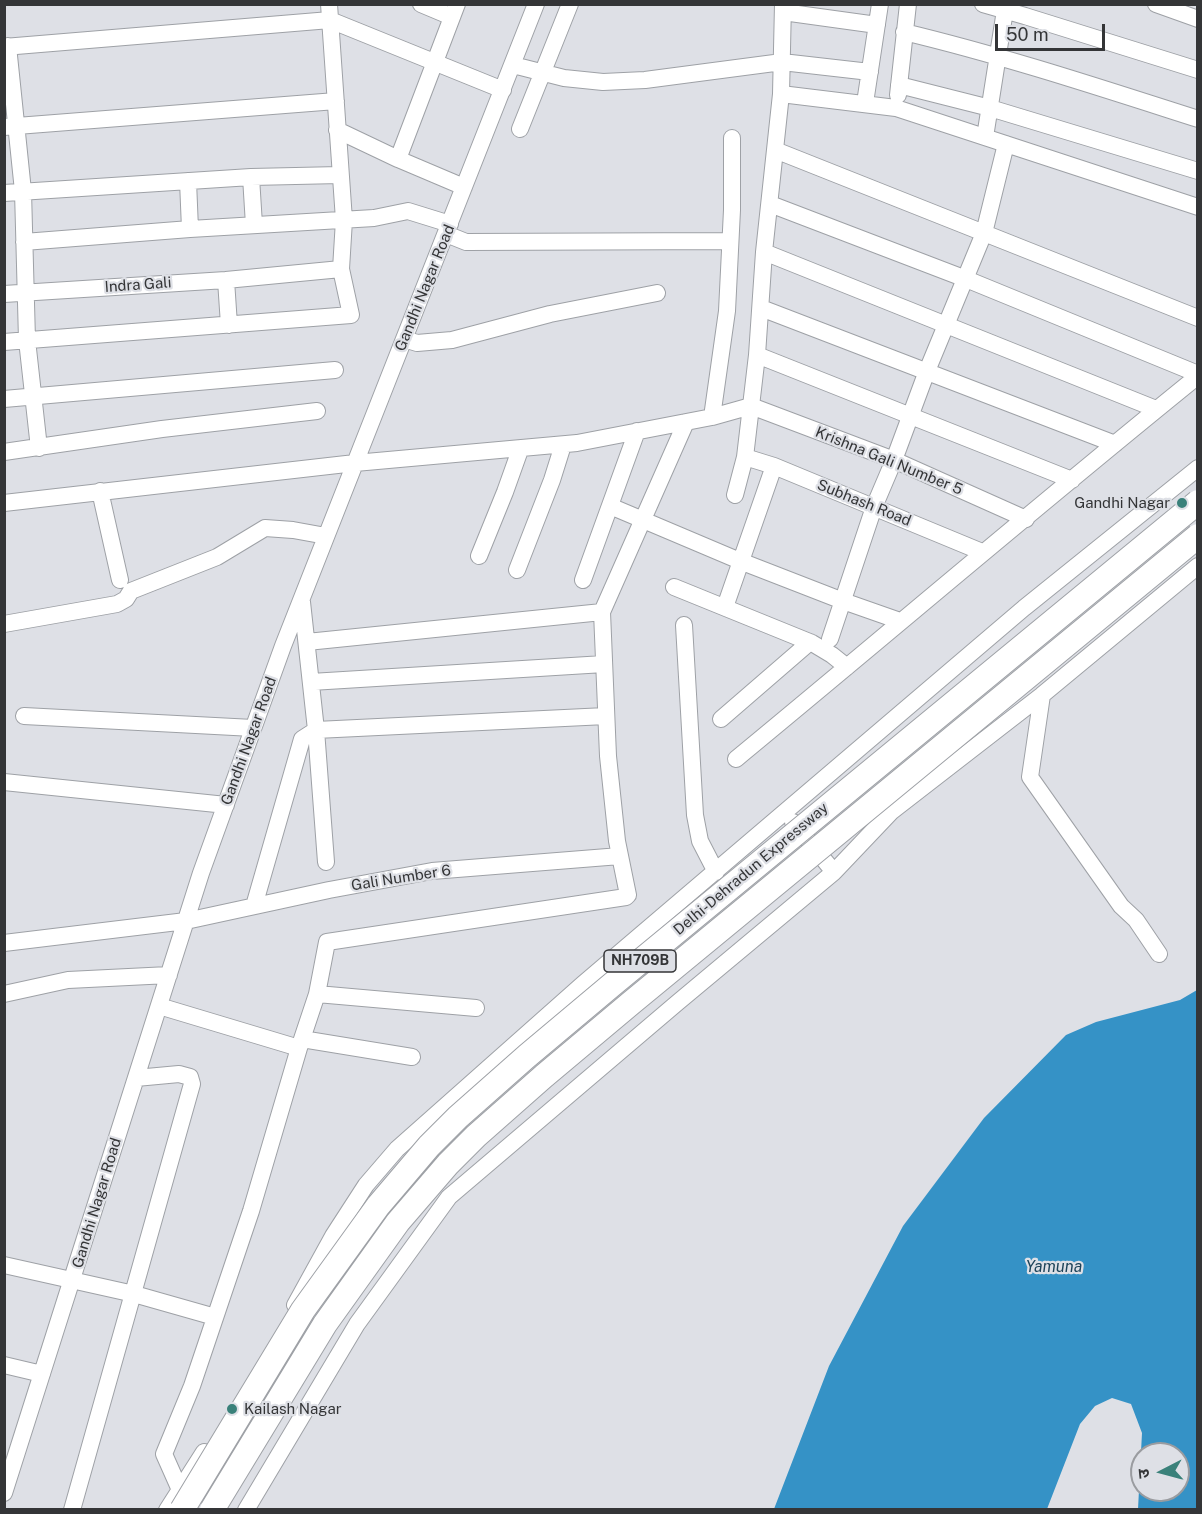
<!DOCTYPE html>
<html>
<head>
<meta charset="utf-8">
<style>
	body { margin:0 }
	#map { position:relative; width:1202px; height:1514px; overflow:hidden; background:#dee0e6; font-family:"Public Sans","Noto Sans Devanagari",sans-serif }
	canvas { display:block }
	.frame { position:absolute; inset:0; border:6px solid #343537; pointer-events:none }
	.north { position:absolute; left:1130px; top:1442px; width:60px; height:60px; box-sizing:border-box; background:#dee0e6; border:2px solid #9a9ca0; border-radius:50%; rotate:264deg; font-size:16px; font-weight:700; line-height:24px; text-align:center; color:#343537 }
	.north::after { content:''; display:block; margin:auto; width:21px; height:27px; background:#3a817a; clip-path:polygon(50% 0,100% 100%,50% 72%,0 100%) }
	.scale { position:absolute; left:995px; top:24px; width:110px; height:27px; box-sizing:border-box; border:3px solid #343537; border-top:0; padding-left:8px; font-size:18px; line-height:21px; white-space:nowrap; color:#343537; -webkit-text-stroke:4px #dee0e6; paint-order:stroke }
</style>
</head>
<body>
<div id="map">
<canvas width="1202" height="1514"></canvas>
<div class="frame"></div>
<div class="north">उ</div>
<div class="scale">50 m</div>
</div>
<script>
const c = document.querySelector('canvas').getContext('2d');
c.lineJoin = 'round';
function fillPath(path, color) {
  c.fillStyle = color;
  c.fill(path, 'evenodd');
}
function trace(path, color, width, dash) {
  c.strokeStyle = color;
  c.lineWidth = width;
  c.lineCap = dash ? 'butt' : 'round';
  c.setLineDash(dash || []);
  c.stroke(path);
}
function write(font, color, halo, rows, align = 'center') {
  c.font = font + ' "Public Sans",sans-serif';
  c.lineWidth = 4.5;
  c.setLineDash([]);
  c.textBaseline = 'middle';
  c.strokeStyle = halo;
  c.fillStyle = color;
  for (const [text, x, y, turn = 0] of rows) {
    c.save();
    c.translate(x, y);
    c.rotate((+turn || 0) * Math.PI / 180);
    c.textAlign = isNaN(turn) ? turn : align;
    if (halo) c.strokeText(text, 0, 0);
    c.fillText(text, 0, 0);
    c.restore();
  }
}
fillPath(new Path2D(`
	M 1197,990 L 1197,1509 L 1138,1509 L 1142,1433 L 1131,1404 L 1112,1398 L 1095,1406 L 1080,1424 L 1047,1509 L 774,1509 L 829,1366 L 903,1226 L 984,1118 L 1066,1035 L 1096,1022 L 1180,1000 ZM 1142,1454 L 1178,1454 L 1178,1490 L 1142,1490 Z`), '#3592c6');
const minor = new Path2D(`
	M 421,4 L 452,17
	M 983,4 L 1025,16 L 1198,70
	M 1156,4 L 1198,19
	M 783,12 L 877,25
	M 904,32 C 1004,56 1101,88 1198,119
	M 8,46 L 23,191 L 27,340 L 39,448
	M 4,47 L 330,20 L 503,90
	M 513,65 L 564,78 L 603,82 L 645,80 L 782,62 L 870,72
	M 899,85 L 990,108 L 1198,171
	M 781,94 L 896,108 L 1198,207
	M 898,95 L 908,4
	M 865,103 L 880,4
	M 4,127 L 336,101
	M 520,129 L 570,4
	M 337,130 L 398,159 L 464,187
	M 985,137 L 1006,4
	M 775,150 L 1198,318
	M 398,159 L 457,4
	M 251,177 L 340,175
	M 4,193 L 251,177 L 254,225
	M 770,204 L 966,279 L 1198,374
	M 190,229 L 374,218 L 408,211 L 450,224
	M 446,234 L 466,242 L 730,241
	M 24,242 L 190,229 L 188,181
	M 764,252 L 1156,409
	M 226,280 L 341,269
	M 4,294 L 226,280 L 229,325
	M 761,308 L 1115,444
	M 404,339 L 417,343 L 452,340 L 550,314 L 657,293
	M 4,342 L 351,315 L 341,269 L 344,220 L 329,4
	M 757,355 L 1072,480
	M 4,399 L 335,370
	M 712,417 L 727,311 L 732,210 L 732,138
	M 4,452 L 162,429 L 317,411
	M 745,457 L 774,466 L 982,552
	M 100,491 L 120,580
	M 735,495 L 745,457 L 757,355 L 764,252 L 781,94 L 783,4
	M 4,503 L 355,463 L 577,443 L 712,417 L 751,406 L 894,460 L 1026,519
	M 610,506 L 740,561 L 843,601 L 900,621
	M 479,556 L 505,492 L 520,450
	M 517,570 L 552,480 L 563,445
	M 583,580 L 637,431
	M 674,587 L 812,643 L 832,655 L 847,667
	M 302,602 L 316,730 L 326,862
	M 725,607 L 774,466
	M 4,624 L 117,604 L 126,599 L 131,591 L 217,557 L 265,528 L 293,530 L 326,536
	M 684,625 L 695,815 L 700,841 L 716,872
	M 830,639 L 874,507 L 894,460 L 927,371 L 984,233 L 1006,144
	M 307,642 L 602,612
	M 311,682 L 604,664
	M 1042,695 L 1030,777 L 1121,906 L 1136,920 L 1159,954
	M 24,716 L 253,728
	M 721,719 L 810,642
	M 736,759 C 890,632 1042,502 1198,376
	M 4,782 L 226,805
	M 793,822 L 834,872
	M 254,906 L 302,739 L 316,730 L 606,716
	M 4,943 L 186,921 L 329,890 L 432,871 L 620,856
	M 4,994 L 68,980 L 169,975
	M 317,994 L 476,1008
	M 159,1006 L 299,1048
	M 302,1039 L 412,1057
	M 4,1265 L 134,1294 L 215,1317
	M 295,1305 L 333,1236 L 366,1185 L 397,1149 L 583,984 L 1024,608 L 1198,468
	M 4,1365 L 42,1374
	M 180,1490 L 164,1454 L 192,1386 L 251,1211 L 299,1048 L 317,994 L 327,942 L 626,897 L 628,895 L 617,841 L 608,756 L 602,612 L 686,422
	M 4,1493 L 201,873 L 283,646 L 536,4
	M 72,1510 L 192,1084 L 190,1077 L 179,1074 L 136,1078
	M 167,1510 L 204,1452
	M 246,1510 L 357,1324 L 449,1197 L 677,1003 L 834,872 L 891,812 L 1042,695 L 1198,566`);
trace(minor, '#9ea1a6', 18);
trace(minor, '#fff', 16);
const highwayBridge = new Path2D(`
	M 182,1510 L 303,1310 L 378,1206 L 429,1146 L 458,1117 L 527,1056 L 614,983 L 1198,502
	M 212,1510 L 325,1324 L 398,1222 L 448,1164 L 476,1136 L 544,1076 L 631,1003 L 1198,536`);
trace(highwayBridge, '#9ea1a6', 26, []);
trace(highwayBridge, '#fff', 24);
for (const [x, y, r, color] of [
	[1182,503,6,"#3a817a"],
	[232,1409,6,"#3a817a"]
]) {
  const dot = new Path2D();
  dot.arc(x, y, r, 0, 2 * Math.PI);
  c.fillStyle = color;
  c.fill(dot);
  trace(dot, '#dee0e6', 2);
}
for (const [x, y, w] of [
	[640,961,72]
]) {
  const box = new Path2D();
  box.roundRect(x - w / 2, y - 11, w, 22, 4.5);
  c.fillStyle = '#dee0e6';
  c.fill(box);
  trace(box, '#343537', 1.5);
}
write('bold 14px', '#343537', null, [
	["NH709B",640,961]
]);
write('15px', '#343537', '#dee0e6', [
	["Indra Gali",138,285,-4],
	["Gandhi Nagar Road",425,288,-68],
	["Krishna Gali Number 5",889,461,22],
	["Subhash Road",864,503,22],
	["Gandhi Nagar Road",249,741,-70],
	["Delhi-Dehradun Expressway",751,869,-40],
	["Gali Number 6",401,878,-9],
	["Gandhi Nagar Road",97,1203,-73]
]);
write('15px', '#343537', '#dee0e6', [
	["Gandhi Nagar",1170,503],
	["Kailash Nagar",244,1409,"left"]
], 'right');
write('italic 16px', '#1d4359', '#dee0e6', [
	["Yamuna",1054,1267]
]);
</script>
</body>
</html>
